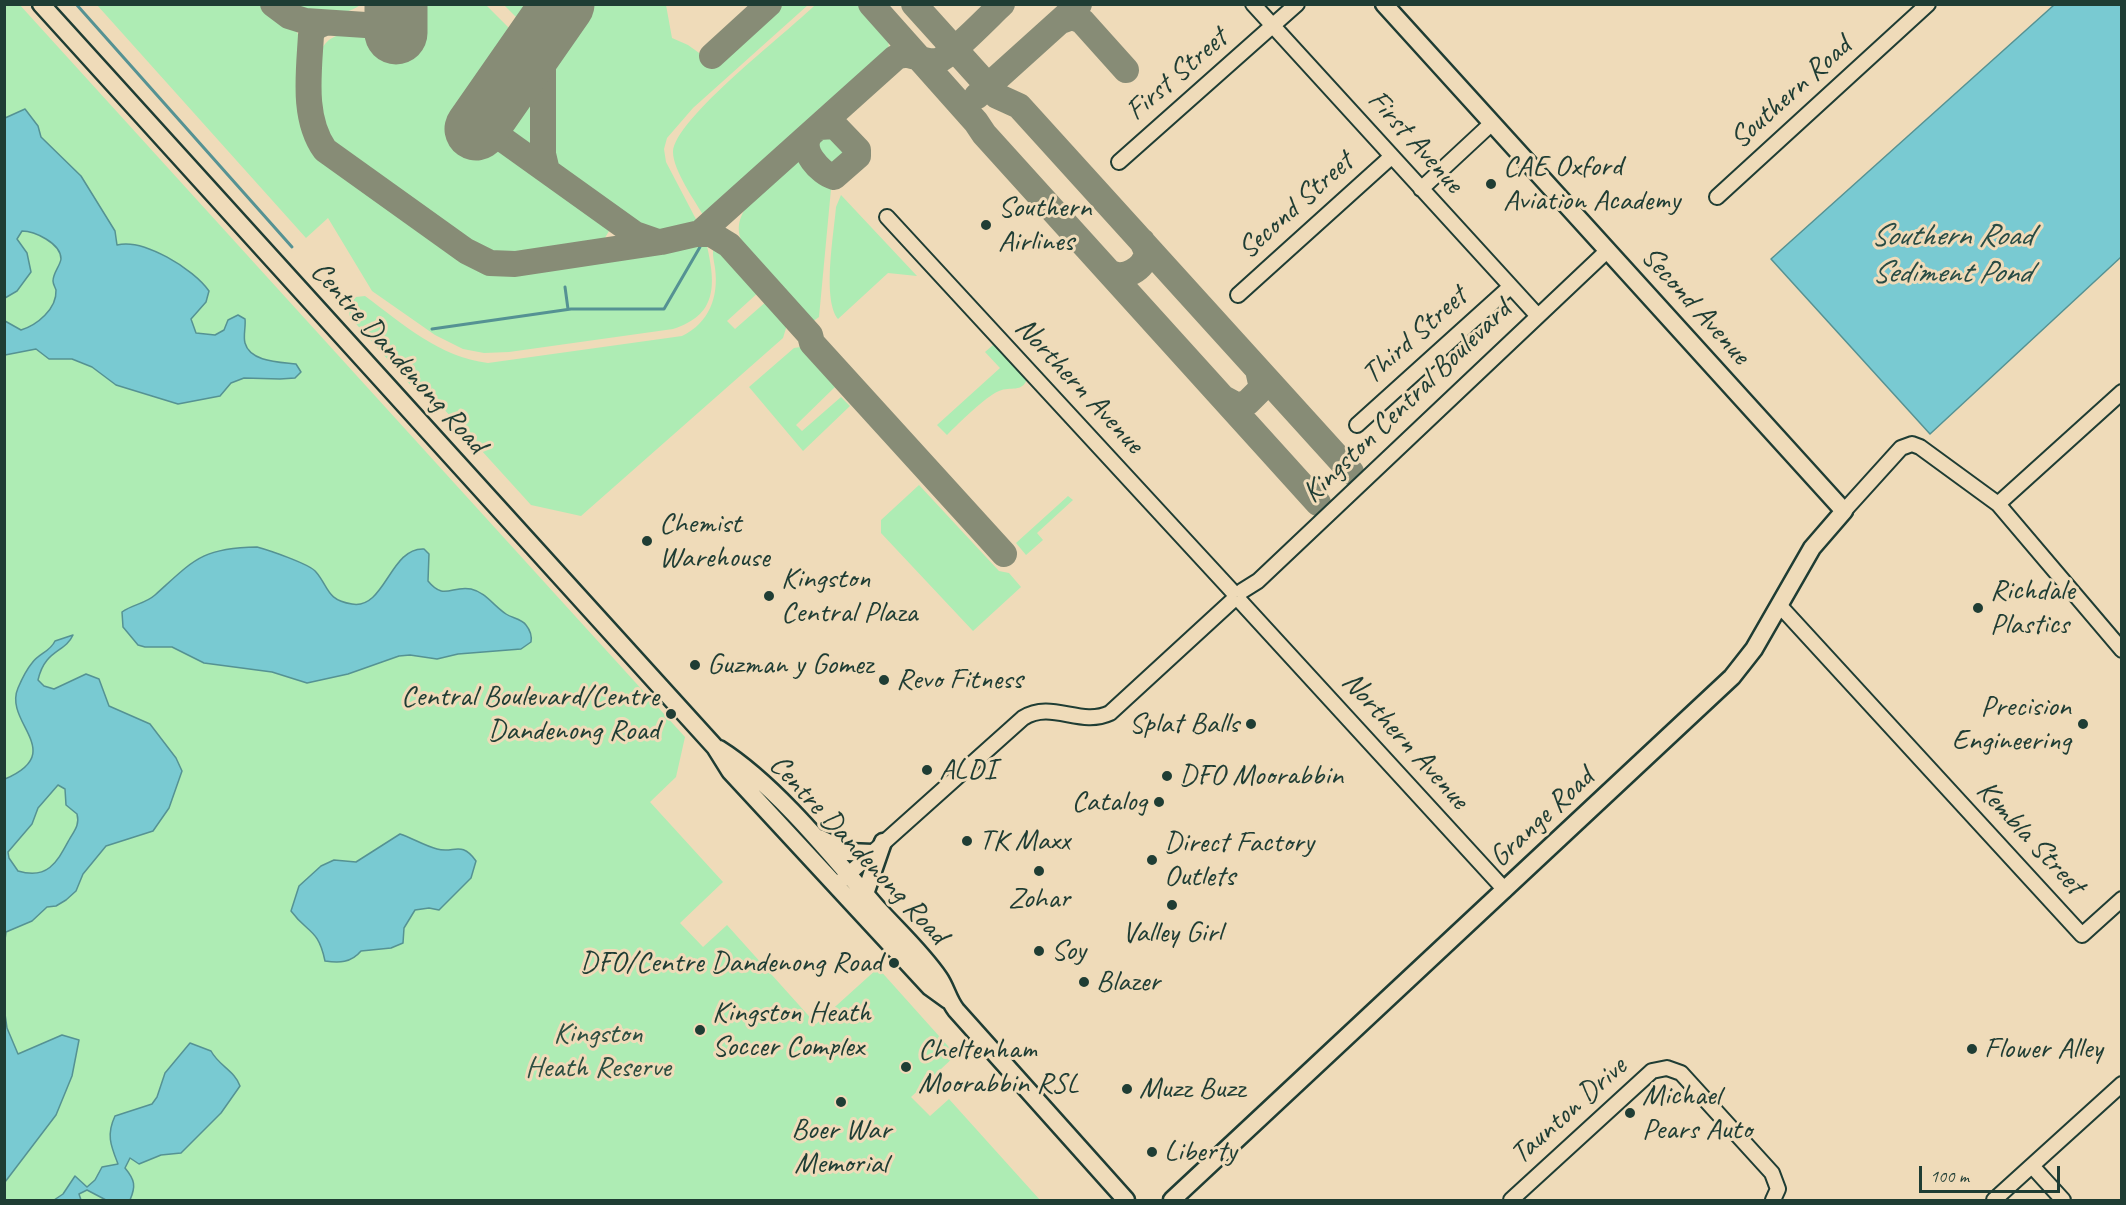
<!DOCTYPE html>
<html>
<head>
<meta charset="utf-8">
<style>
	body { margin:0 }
	#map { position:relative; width:2126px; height:1205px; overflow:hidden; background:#efdbb9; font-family:Caveat,sans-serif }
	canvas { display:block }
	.frame { position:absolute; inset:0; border:6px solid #1f3d34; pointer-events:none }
	.scale { position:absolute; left:1919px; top:1166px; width:141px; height:27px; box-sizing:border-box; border:3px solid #1f3d34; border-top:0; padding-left:8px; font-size:18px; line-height:21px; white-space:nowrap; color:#1f3d34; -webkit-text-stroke:4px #efdbb9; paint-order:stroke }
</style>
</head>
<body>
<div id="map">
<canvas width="2126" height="1205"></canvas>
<div class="frame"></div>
<div class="scale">100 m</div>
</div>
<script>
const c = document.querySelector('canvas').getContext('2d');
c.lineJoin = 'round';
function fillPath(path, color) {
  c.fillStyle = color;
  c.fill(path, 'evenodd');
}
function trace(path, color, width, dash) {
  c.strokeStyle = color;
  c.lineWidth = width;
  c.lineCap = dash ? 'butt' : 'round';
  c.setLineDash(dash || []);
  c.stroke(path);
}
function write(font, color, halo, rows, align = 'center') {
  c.font = font + ' Caveat,sans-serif';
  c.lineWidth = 6;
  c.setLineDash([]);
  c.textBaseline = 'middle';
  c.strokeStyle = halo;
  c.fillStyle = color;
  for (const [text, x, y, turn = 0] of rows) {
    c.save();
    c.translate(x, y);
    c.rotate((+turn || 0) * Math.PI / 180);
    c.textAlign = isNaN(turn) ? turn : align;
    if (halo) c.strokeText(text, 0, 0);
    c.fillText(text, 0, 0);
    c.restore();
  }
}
fillPath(new Path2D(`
	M 19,4 L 685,737 L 676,777 L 650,802 L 723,882 L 680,923 L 703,947 L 727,925 L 816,1024 L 878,968 L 956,1055 L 911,1097 L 930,1116 L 949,1099 L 1040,1200 L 5,1200 L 4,5 Z
	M 97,5 L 261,5 L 281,19 L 296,30 L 302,44 L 302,109 L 308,134 L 319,153 L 336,169 L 471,262 L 491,270 L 507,271 L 704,243 L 707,246 C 716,286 717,315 673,329 L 509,352 L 484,353 L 463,349 L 435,335 L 372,291 L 328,218 L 306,238 Z
	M 294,5 L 360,5 C 341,19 314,14 294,5 Z
	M 416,5 L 486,5 L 519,38 L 520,41 L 464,122 L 604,220 L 609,231 L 602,243 C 583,251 509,261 490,255 C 465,248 335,156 324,135 C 314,117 316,96 317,76 C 317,61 319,44 334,37 C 350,28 396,34 416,34 Z
	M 504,5 L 547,5 L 529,30 Z
	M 579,5 L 666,5 L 672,38 L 688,45 L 716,65 L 783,5 L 808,5 L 693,108 L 667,138 L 664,149 L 666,162 L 699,225 L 666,233 L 647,230 L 631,222 L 560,171 L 553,161 L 550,146 L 552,45 Z
	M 815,5 L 858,5 L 888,38 L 889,50 L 872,69 L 708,219 L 705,218 C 695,201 673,170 673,152 C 674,119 788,32 815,5 Z
	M 534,69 L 537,70 L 535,144 L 528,148 C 489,127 517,94 534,69 Z
	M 829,133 L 848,149 L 829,166 L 817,152 L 815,143 L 821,135 Z
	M 801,159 L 831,189 L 819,317 L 812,322 C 798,308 784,293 770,278 C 740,246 722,226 762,190 C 773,180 786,162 801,159 Z
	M 841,195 L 917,276 L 888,273 L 838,319 C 822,299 834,233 836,207 Z
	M 715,245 L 731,258 L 760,291 L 727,321 L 735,329 L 768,300 L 787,325 L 783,338 L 581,516 L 531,505 L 422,385 L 415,390 L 349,316 L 351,303 L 356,297 L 365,296 C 403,324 439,357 488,363 L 682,336 C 709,323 719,297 715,268 C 714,260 711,251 715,245 Z
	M 993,345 L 996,345 L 1027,379 C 1022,393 1011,386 999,391 C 985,397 960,422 947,435 L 937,425 L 1000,368 L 985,352 Z
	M 801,347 L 837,385 L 796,425 L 802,431 L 841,397 L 850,406 L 803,451 L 749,387 L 794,348 Z
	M 919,485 L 999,571 L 1009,573 L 1021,587 L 973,631 L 881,533 L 881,520 Z
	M 1068,496 L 1073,500 L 1037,533 L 1043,540 L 1026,555 L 1016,543 Z`), '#aeecb4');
const water = new Path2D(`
	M 2054,5 L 2121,5 L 2121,257 L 1930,434 L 1771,259 Z
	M 25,109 L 38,126 L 41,137 L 81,176 L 115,231 L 117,245 C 143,238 194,269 209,291 L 206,302 L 191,319 L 196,333 L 215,335 L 224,330 L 228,320 L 238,315 L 245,319 C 246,326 243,336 245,343 C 250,362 280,362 296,364 L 301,372 L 295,378 L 280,379 L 244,378 L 231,383 L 220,396 L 178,404 L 116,385 L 92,367 L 72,359 L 49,359 L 36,349 L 5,355 L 5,321 L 21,330 C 37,325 57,309 56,290 C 55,287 53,284 53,281 C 53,273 60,266 61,259 C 61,243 34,231 22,231 L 17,239 L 27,253 L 31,272 L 17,291 L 5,298 L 5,118 Z
	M 257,547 C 268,550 310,564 316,572 C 329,587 326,600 352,604 C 385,610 390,547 424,549 L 429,554 L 428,581 C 444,601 452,585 471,589 C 485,592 494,606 506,614 C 512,618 522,619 526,625 C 530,630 532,636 531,642 L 521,649 L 458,654 L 437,659 L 410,655 L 399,656 L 348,674 L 307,683 L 272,672 L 204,663 L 172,647 L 145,647 L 138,645 L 123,627 L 122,612 C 133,604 145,604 155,595 C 194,560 201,548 257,547 Z
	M 73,635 C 65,653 45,649 38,680 L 44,686 L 54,689 L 86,674 L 99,679 L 109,706 L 150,724 L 176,758 L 182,771 L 169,808 L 153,831 L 106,846 L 83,874 L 76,891 L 66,900 L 56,906 L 47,907 L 32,921 L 6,932 L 5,940 L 5,779 C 68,752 3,723 18,688 C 21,681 27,669 32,663 C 39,653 50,652 55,641 ZM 58,785 L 65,789 L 66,805 L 77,814 C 80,825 74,831 69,840 C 57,862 48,880 18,871 L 9,858 L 8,852 L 32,824 L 38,808 Z
	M 400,834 C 412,838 425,846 437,849 C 454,854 461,840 476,861 L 471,878 L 439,910 L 429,908 L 415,910 L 404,928 L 403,943 L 391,948 L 361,951 C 351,963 339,963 325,961 C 318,928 308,934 291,911 L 299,886 L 321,866 L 334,860 L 356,862 Z
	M 4,1007 L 7,1028 L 18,1054 L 62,1035 L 79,1040 L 72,1076 L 56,1115 L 5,1182 Z
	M 190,1043 L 211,1051 C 219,1066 235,1071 240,1086 L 221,1113 L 181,1153 L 161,1155 L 139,1164 L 130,1158 L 125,1168 C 135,1180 136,1186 130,1200 L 106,1200 L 87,1190 L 79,1194 L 81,1200 L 54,1200 L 63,1194 L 75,1176 L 87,1187 L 95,1180 L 102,1167 L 118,1164 C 111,1146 106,1135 115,1116 L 152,1104 L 157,1097 L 165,1073 Z`);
fillPath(water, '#79cad2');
trace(water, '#559293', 1.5);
trace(new Path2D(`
	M 76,4 L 292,247
	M 565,287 L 568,309
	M 432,329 L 571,309 L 664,309 L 700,247`), '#559293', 3);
trace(new Path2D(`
	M 273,4 L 289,16 L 305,21 L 396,27
	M 871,4 L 976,122 L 984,134 L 1318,503
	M 914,4 L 997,96 L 1019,106 L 1351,472
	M 1061,21 L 1072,17 L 1082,21 L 1126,70
	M 325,23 L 315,27 L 311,35 C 309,72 302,118 325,150 L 466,251 L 490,263 L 515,264 L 661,242 L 700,233 L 895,58 C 911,49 921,64 937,61 C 949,58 990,15 1002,4
	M 712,56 L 769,4
	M 977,96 L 1079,4
	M 480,123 L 635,234 L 658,242
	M 809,136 C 800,151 820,173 834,177 L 858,156 L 858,150 L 835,126 L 819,127
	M 500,138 C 477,116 505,89 518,69
	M 547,171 L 543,154 L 543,45 L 548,26
	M 697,234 L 711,234 L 729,245 L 810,335 L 812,343 L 1004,554
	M 1109,272 C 1123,281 1145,269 1147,252 L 1142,241
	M 1225,399 L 1238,406 L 1248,402 L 1262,388 L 1258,370`), '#878c76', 26);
trace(new Path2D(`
	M 396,33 L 396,4
	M 476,129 L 563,4`), '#878c76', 63);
const minor = new Path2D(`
	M 1253,4 L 1537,315
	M 1119,162 L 1297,4
	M 1421,189 L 1492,123
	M 1717,197 L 1928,4
	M 887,217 L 1232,591
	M 1238,295 L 1391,157
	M 1357,425 L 1510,287
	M 1998,504 L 2122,392
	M 1844,511 L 1901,448 L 1912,444 L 1920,447 L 1998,504 L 2122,650
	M 1242,591 L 1258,581 L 1608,250
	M 1241,602 L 1505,890
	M 1780,606 L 2082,935 L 2122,899
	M 842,880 L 1023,718 C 1052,700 1080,727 1110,713 L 1232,601
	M 2032,1166 L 2063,1200
	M 1511,1200 L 1652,1071 L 1667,1068 L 1681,1073 L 1772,1173 L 1778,1189 L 1773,1200
	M 1994,1200 L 2122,1084`);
const major = new Path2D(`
	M 41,4 L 715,747 L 730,771 L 930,987 L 948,1000
	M 719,749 C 776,785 833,857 878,909 C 898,931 922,953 939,978 C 946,988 948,1000 956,1010 L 1126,1200
	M 819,838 L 848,852 L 872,853
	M 865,894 L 883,842
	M 1172,1200 L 1732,677 L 1754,649 L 1812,548 L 1844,511 L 1384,4`);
trace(minor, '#1f3d34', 18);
trace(major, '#1f3d34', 21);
trace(minor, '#efdbb9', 14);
trace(major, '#efdbb9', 16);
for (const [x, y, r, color] of [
	[1491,184,6,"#1f3d34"],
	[986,225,6,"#1f3d34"],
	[647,541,6,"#1f3d34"],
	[769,596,6,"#1f3d34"],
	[1978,608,6,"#1f3d34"],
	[695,665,6,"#1f3d34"],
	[884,680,6,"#1f3d34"],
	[671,714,6,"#1f3d34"],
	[1251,724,6,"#1f3d34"],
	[2083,724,6,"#1f3d34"],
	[927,770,6,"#1f3d34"],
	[1167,776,6,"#1f3d34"],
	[1159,802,6,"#1f3d34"],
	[967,841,6,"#1f3d34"],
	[1152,860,6,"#1f3d34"],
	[1039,871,6,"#1f3d34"],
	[1172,905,6,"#1f3d34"],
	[1039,951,6,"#1f3d34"],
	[894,963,6,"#1f3d34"],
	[1084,982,6,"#1f3d34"],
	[700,1030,6,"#1f3d34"],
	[1972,1049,6,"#1f3d34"],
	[906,1067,6,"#1f3d34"],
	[1127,1089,6,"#1f3d34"],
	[841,1102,6,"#1f3d34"],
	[1630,1113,6,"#1f3d34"],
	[1152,1152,6,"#1f3d34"]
]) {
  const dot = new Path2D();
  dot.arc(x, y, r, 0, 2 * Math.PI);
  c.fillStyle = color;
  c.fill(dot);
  trace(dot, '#efdbb9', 2);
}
write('30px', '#1f3d34', '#efdbb9', [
	["First Street",1177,75,-41],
	["Southern Road",1791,93,-42],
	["First Avenue",1415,142,48],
	["Second Street",1296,206,-42],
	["Second Avenue",1695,306,48],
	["Third Street",1415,336,-42],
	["Centre Dandenong Road",398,358,48],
	["Northern Avenue",1079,386,47],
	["Kingston Central Boulevard",1407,402,-44],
	["Northern Avenue",1405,741,48],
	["Grange Road",1542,818,-43],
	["Kembla Street",2030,838,47],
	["Centre Dandenong Road",858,850,47],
	["Taunton Drive",1569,1111,-42]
]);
write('30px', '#1f3d34', '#efdbb9', [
	["CAE Oxford",1503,167],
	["Aviation Academy",1503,201],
	["Southern",998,208],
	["Airlines",998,242],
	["Chemist",659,524],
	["Warehouse",659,558],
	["Kingston",781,579],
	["Central Plaza",781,613],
	["Richdale",1990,591],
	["Plastics",1990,625],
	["Guzman y Gomez",707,665],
	["Revo Fitness",896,680],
	["Central Boulevard/Centre",659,697,"right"],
	["Dandenong Road",659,731,"right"],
	["Precision",2071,707,"right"],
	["Engineering",2071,741,"right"],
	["Splat Balls",1239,724,"right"],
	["ALDI",939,770],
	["DFO Moorabbin",1179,776],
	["Catalog",1147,802,"right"],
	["TK Maxx",979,841],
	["Direct Factory",1164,843],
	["Outlets",1164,877],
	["Zohar",1039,899,"center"],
	["Valley Girl",1172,933,"center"],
	["Soy",1051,951],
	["DFO/Centre Dandenong Road",882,963,"right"],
	["Blazer",1096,982],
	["Kingston Heath",712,1013],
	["Soccer Complex",712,1047],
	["Flower Alley",1984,1049],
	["Cheltenham",918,1050],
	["Moorabbin RSL",918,1084],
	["Muzz Buzz",1139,1089],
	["Michael",1642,1096],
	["Pears Auto",1642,1130],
	["Boer War",841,1130,"center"],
	["Memorial",841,1164,"center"],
	["Liberty",1164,1152]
], 'left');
write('30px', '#2d4e41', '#efdbb9', [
	["Kingston",598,1034],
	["Heath Reserve",598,1068]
]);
write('italic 32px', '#284b44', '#efdbb9', [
	["Southern Road",1951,237],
	["Sediment Pond",1951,274]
]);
</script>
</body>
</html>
